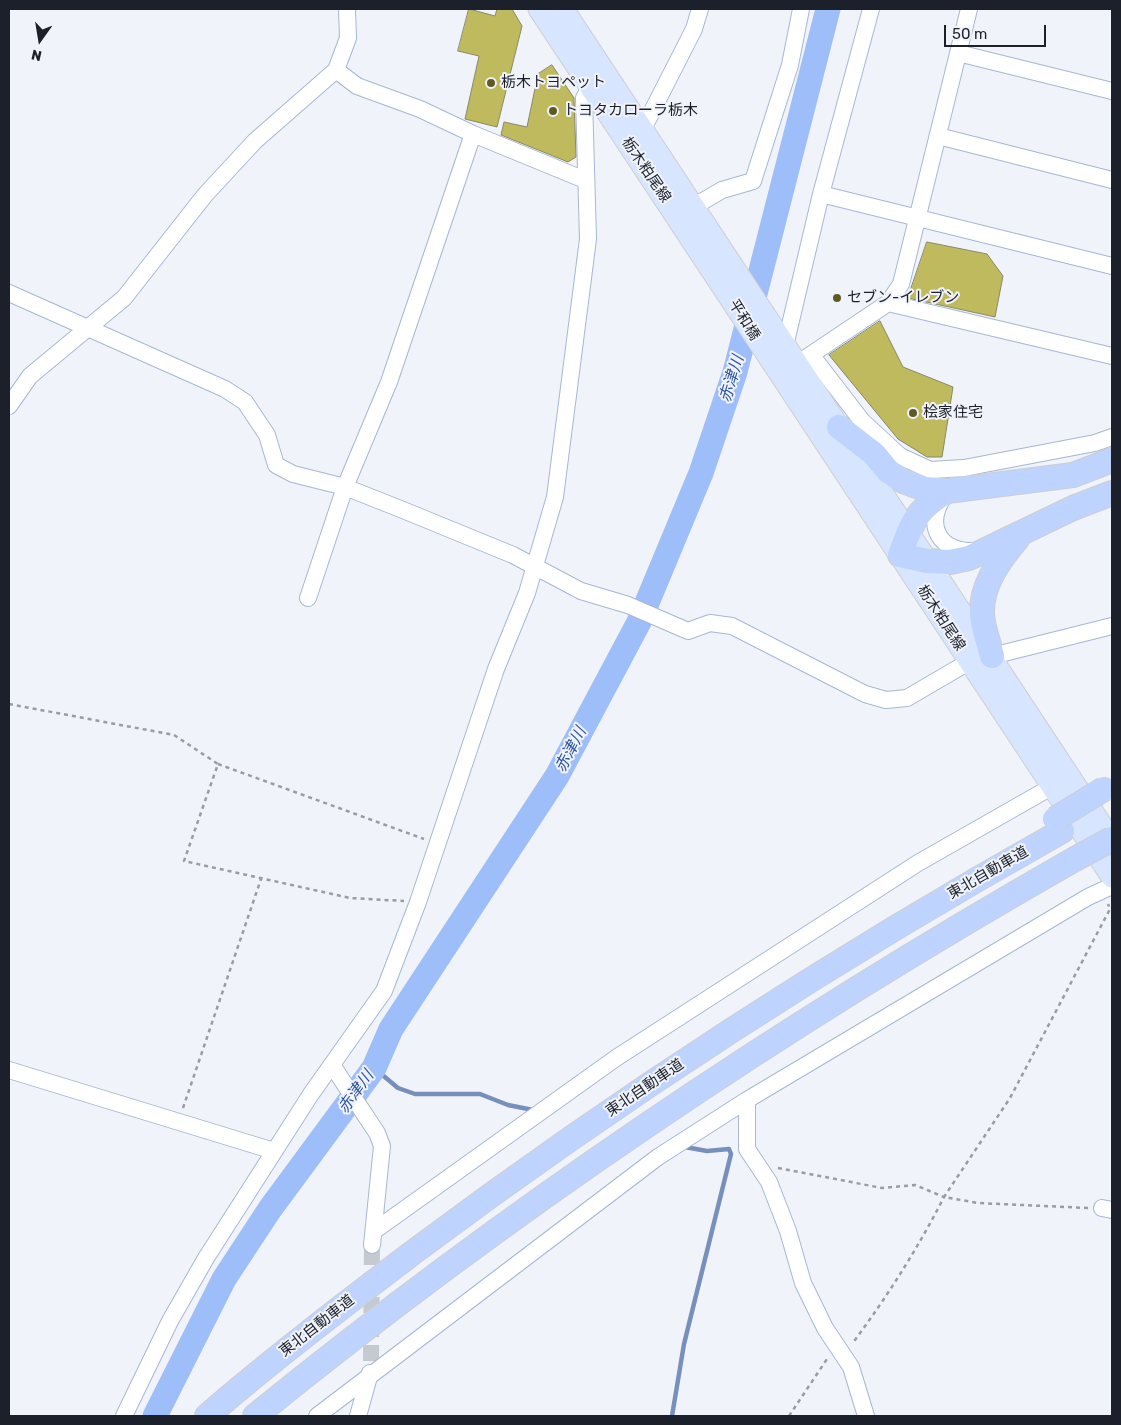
<!DOCTYPE html>
<html>
<head>
<meta charset="utf-8">
<style>
	body { margin:0 }
	#map { position:relative; width:1121px; height:1425px; overflow:hidden; background:#f0f3f9; font-family:Rubik,sans-serif }
	canvas { display:block }
	.frame { position:absolute; inset:0; border:10px solid #1b202b; pointer-events:none }
	.north { position:absolute; left:15px; top:15px; width:50px; height:50px; -webkit-text-stroke:4px #f0f3f9; paint-order:stroke; rotate:193deg; font-size:14px; font-weight:700; line-height:20px; text-align:center; color:#1b202b }
	.north::after { content:''; display:block; margin:auto; width:18px; height:22px; background:#1b202b; clip-path:polygon(50% 0,100% 100%,50% 72%,0 100%) }
	.scale { position:absolute; left:944px; top:25px; width:102px; height:22px; box-sizing:border-box; border:2px solid #1b202b; border-top:0; padding-left:6px; font-size:15px; line-height:18px; white-space:nowrap; color:#1b202b; -webkit-text-stroke:4px #f0f3f9; paint-order:stroke }
</style>
</head>
<body>
<div id="map">
<canvas width="1121" height="1425"></canvas>
<div class="frame"></div>
<div class="north">N</div>
<div class="scale">50 m</div>
</div>
<script>
const c = document.querySelector('canvas').getContext('2d');
c.lineJoin = 'round';
function trace(path, color, width, dash) {
  c.strokeStyle = color;
  c.lineWidth = width;
  c.lineCap = dash ? 'butt' : 'round';
  c.setLineDash(dash || []);
  c.stroke(path);
}
function fillPath(path, color) {
  c.fillStyle = color;
  c.fill(path, 'evenodd');
}
function write(font, color, halo, rows, align = 'center') {
  c.font = font + ' Rubik,"Noto Sans JP",sans-serif';
  c.lineWidth = 4;
  c.setLineDash([]);
  c.textBaseline = 'middle';
  c.strokeStyle = halo;
  c.fillStyle = color;
  for (const [text, x, y, turn = 0] of rows) {
    c.save();
    c.translate(x, y);
    c.rotate((+turn || 0) * Math.PI / 180);
    c.textAlign = isNaN(turn) ? turn : align;
    if (halo) c.strokeText(text, 0, 0);
    c.fillText(text, 0, 0);
    c.restore();
  }
}
trace(new Path2D(`
	M 374,1068 L 398,1088 L 415,1094 L 480,1094 L 508,1105 L 533,1110
	M 672,1416 L 684,1344 L 731,1154 L 729,1149 L 707,1151 L 685,1147`), '#778fbb', 4.5);
trace(new Path2D(`
	M 155,1416 L 224,1279 L 270,1209 L 374,1068 L 391,1029 L 557,776 L 639,622 L 701,473 L 735,372 L 828,9`), '#9ebef9', 25);
const building = new Path2D(`
	M 469,9 L 495,16 L 497,9 L 512,9 L 522,26 L 497,127 L 465,119 L 479,56 L 458,51 Z
	M 552,65 L 574,98 L 576,157 L 568,162 L 501,135 L 504,122 L 527,127 L 538,74 Z
	M 927,242 L 987,254 L 1003,276 L 995,317 L 908,298 Z
	M 880,321 L 903,367 L 953,387 L 942,457 L 927,457 L 898,439 L 829,355 Z`);
fillPath(building, '#c0ba5e');
trace(building, '#898869', 1);
trace(new Path2D(`
	M 371,1361 L 372,1245`), '#c5c9d0', 16, [16, 8]);
const minor = new Path2D(`
	M 347,9 L 348,38 L 336,70 L 357,86 L 420,109 L 473,134 L 585,180
	M 958,53 L 1112,91
	M 642,131 L 694,29 L 700,9
	M 938,136 L 1112,180
	M 821,194 L 1112,266
	M 693,207 L 722,190 L 753,181 L 790,65 L 801,9
	M 9,293 L 225,389 L 245,402 L 267,435 L 276,465 L 293,474 L 345,487 L 403,510 L 513,555 L 581,591 L 628,605 L 688,631 L 710,623 L 732,626 L 865,694 L 886,700 L 907,698 L 960,667 L 992,656 L 1112,626
	M 888,303 L 1112,356
	M 785,346 L 821,194 L 871,9
	M 812,356 L 862,421 L 900,456 L 930,470 L 964,468 L 1095,443 L 1112,437
	M 788,370 L 888,303 L 901,284 L 969,9
	M 9,406 L 30,376 L 124,298 L 205,195 L 255,141 L 336,70
	M 944,496 C 924,527 940,552 975,551
	M 308,598 L 345,487 L 389,382 L 473,134
	M 332,1065 L 377,1133 L 382,1146 L 372,1245
	M 9,1070 L 274,1151
	M 747,1100 L 747,1149 L 769,1182 L 788,1231 L 803,1283 L 825,1328 L 851,1367 L 866,1416
	M 1102,1208 L 1112,1210
	M 374,1231 L 616,1058 L 918,863 L 1053,786
	M 124,1416 L 170,1321 L 206,1258 L 311,1094 L 384,991 L 418,902 L 496,669 L 527,593 L 555,497 L 588,239 L 584,98 L 590,87 L 598,82
	M 317,1416 L 658,1157 L 747,1100 L 1088,897 L 1112,886
	M 358,1416 L 370,1373`);
const major = new Path2D(`
	M 539,9 L 1112,877
	M 563,9 L 1112,841`);
const highway = new Path2D(`
	M 839,427 L 874,454 L 888,471 L 903,481 L 925,489 L 947,491 L 1073,475 L 1112,460
	M 947,491 C 916,510 912,522 900,555 L 927,561 L 950,562 L 969,558 L 1073,508 L 1112,493
	M 992,656 C 989,644 985,633 983,622 C 977,590 999,560 1018,538
	M 207,1416 C 274,1358 344,1305 415,1251 C 621,1097 837,957 1062,831
	M 255,1416 C 514,1206 785,1024 1075,859`);
trace(minor, '#a8b7d4', 18);
trace(major, '#cdced0', 23);
trace(highway, '#cdced0', 26);
trace(new Path2D(`
	M 9,704 L 174,735 L 218,764 L 184,861 L 350,898 L 404,901
	M 218,764 L 424,839
	M 183,1108 L 261,879
	M 778,1168 L 882,1188 L 915,1185 L 944,1197 C 918,1248 887,1297 852,1344
	M 1088,1208 L 978,1203 L 944,1197 L 1010,1098 L 1110,909 L 1108,904
	M 789,1416 L 827,1359`), '#999ca4', 2.5, [4, 4]);
trace(minor, '#fff', 16);
trace(major, '#d8e5fe', 21);
trace(highway, '#bed4fe', 24);
const highwayBridge = new Path2D(`
	M 1055,819 L 1104,789
	M 1075,859 L 1112,839`);
trace(highwayBridge, '#cdced0', 26, []);
trace(highwayBridge, '#bed4fe', 24);
for (const [x, y, r, color] of [
	[491,83,5,"#5d5a26"],
	[553,111,5,"#5d5a26"],
	[837,298,5,"#5d5a26"],
	[913,413,5,"#5d5a26"]
]) {
  const dot = new Path2D();
  dot.arc(x, y, r, 0, 2 * Math.PI);
  c.fillStyle = color;
  c.fill(dot);
  trace(dot, '#f0f3f9', 2);
}
write('15px', '#1b202b', '#f0f3f9', [
	["栃木トヨペット",501,83],
	["トヨタカローラ栃木",563,111],
	["セブン-イレブン",847,298],
	["桧家住宅",923,413]
], 'left');
write('15px', '#1b202b', '#f0f3f9', [
	["栃木粕尾線",646,170,56],
	["平和橋",744,320,58],
	["栃木粕尾線",941,618,57],
	["東北自動車道",988,873,-30],
	["東北自動車道",645,1088,-34],
	["東北自動車道",317,1326,-38]
]);
write('italic 16px', '#2a52a7', '#f0f3f9', [
	["赤津川",732,379,-73],
	["赤津川",571,750,-62],
	["赤津川",356,1092,-54]
]);
</script>
</body>
</html>
